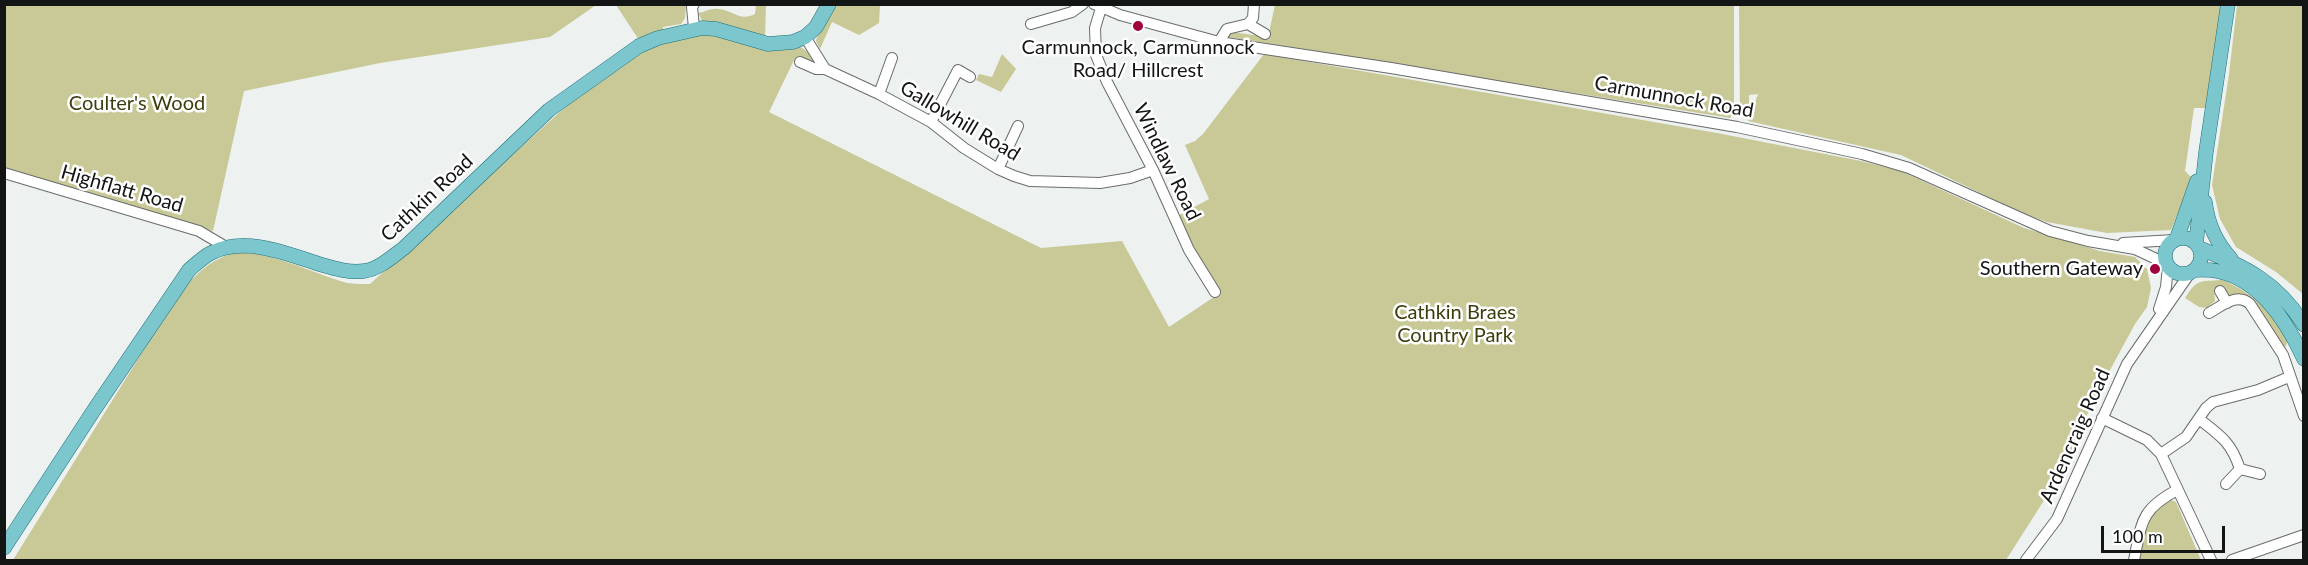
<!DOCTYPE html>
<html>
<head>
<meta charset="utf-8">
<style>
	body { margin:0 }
	#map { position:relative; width:2308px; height:565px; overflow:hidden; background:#edf1f0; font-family:Lato,sans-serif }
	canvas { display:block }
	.frame { position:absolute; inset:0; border:6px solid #131514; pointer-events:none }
	.scale { position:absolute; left:2101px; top:526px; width:124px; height:27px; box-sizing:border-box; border:3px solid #131514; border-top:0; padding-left:8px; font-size:18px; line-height:21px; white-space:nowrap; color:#131514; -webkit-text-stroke:4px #fff; paint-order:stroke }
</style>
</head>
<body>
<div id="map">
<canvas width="2308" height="565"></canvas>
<div class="frame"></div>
<div class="scale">100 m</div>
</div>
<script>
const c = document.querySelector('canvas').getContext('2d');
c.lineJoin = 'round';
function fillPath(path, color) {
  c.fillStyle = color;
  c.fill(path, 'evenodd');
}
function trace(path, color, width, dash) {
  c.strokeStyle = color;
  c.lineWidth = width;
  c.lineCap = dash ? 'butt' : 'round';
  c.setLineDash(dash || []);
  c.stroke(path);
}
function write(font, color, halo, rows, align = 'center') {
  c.font = font + ' Lato,sans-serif';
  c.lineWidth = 5;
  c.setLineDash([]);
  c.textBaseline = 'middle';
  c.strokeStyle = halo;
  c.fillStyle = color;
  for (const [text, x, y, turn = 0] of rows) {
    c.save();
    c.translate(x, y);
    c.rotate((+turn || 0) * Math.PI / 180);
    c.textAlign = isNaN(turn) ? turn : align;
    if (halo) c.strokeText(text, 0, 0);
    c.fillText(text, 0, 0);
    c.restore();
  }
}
fillPath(new Path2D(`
	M 4,5 L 596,5 L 550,37 L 380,63 L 244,91 L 213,231 L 5,170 Z
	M 616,5 L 686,5 L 685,18 L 681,24 L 663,27 L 663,31 L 639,40 Z
	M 756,5 L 766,5 L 765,38 L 703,22 L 698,13 C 705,12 711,8 718,9 C 733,10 740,22 755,14 Z
	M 834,5 L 880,5 L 879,23 L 859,35 L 832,22 L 820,49 L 816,41 L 817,37 Z
	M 1275,5 L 1734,5 L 1734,111 L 1730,118 L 1228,37 L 1231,32 L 1268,37 Z
	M 1739,5 L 2222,5 L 2206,108 L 2194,108 L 2185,171 L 2192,178 L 2171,230 L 2107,233 L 2047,222 L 2020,212 L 1901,155 L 1748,121 L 1758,94 L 1749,95 L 1749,108 L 1742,115 L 1740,110 Z
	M 2237,5 L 2303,5 L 2303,294 L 2276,272 L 2236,247 L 2220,219 L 2212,185 L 2229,74 Z
	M 711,33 C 740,41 769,53 799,46 L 808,52 L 816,64 L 795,58 L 769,112 L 1041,248 L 1122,241 L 1169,327 L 1220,293 L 1197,256 L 1178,216 L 1209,199 L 1185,145 L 1195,141 L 1203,134 L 1264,54 L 1717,133 L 1861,161 L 1901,171 L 2024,228 L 2100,251 L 2135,257 L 2147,269 L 2151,288 L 2147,307 L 2135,324 L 2091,405 L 2066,466 L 2006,560 L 13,560 L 171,306 C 186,285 202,264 228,255 C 256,244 317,275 347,283 C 354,284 363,284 370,284 L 584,90 L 638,54 L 676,36 Z
	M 1002,54 L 1016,69 L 1001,92 L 976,80 L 979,74 L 992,77 Z
	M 2222,280 C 2250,290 2274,315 2288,341 L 2283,352 L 2255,304 L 2243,294 L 2228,295 L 2222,287 L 2214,289 L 2215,301 L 2207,308 L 2199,307 L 2185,298 C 2198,278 2199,282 2222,280 Z
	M 2169,499 L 2176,502 L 2201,560 L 2140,560 C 2145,531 2142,515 2169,499 Z`), '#c8c996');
const minor = new Path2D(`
	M 694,4 L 692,7 L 694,28
	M 1094,4 L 1120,15 L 1219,42 L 1391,68 L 1737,127 L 1862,154 L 1909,168 L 2050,231 L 2088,241 L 2135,249 L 2167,264
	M 1101,8 L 1095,28 L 1096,55 L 1107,82 L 1153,170 L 1189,250 L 1215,292
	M 1031,24 L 1072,12 L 1083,4
	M 1248,24 L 1265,34
	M 805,37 L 825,69 L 879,94 L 931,122 L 964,148 L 998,169 L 1014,176 L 1030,181 L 1100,183 L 1130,178 L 1153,170
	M 1219,42 L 1227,29 L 1248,24 L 1253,18 L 1254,4
	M 800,62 L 816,69 L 825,69
	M 879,94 L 892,58
	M 931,122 L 958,70 L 970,77
	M 998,169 L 1018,126
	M 4,173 L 199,231 L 226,247
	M 2123,243 L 2174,240
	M 2220,291 L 2227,303
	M 2159,309 L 2166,287 L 2168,266
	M 2209,313 C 2222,306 2237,292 2250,304 L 2283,355 L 2304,416
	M 2102,418 L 2147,440 L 2161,454 L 2211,560
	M 2199,419 C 2221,436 2231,442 2240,469 L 2226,484
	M 2161,454 L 2186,437 L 2206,408 L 2213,402 L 2258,390 L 2289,377
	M 2240,469 L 2260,474
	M 2026,560 L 2057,519 L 2127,364 L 2190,273
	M 2134,560 C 2142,522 2140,510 2177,490
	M 2232,560 L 2304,535`);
const major = new Path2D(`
	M 2205,202 C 2208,225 2216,242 2231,259
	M2165 256a18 18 0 1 1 36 0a18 18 0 1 1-36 0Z
	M 2177,238 L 2197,181
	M 2196,243 L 2206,152 L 2228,4
	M 2199,248 C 2244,266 2278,282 2304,325
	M 2195,270 C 2250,265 2284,315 2304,359
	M 4,548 L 94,410 L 189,270 C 196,264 203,257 211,253 C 245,236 285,253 319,264 C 333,268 349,273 364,271 C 379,269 392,257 404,248 L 549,110 L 639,46 L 658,38 L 702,28 L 716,29 L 768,44 L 793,42 L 805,37 L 816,27 L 829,4`);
trace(minor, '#696c6b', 12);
trace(major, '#1e6f78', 15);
trace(minor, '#fff', 10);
trace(major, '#7cc6ce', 14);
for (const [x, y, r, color] of [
	[1138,26,6,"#a0003c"],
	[2155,269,6,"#a0003c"]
]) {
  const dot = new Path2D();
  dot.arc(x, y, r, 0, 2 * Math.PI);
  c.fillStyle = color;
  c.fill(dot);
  trace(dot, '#fff', 2);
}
write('20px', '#131514', '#fff', [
	["Carmunnock, Carmunnock",1138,48],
	["Road/ Hillcrest",1138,71],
	["Southern Gateway",2143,269,"right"]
]);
write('20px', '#131514', '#fff', [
	["Carmunnock Road",1674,97,10],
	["Gallowhill Road",960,121,31],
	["Windlaw Road",1167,162,64],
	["Highflatt Road",122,189,16],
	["Cathkin Road",427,198,-43],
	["Ardencraig Road",2075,436,-66]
]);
write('20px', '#3e3d0d', '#fff', [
	["Coulter's Wood",137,104],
	["Cathkin Braes",1455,313],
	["Country Park",1455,336]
]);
</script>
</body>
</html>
